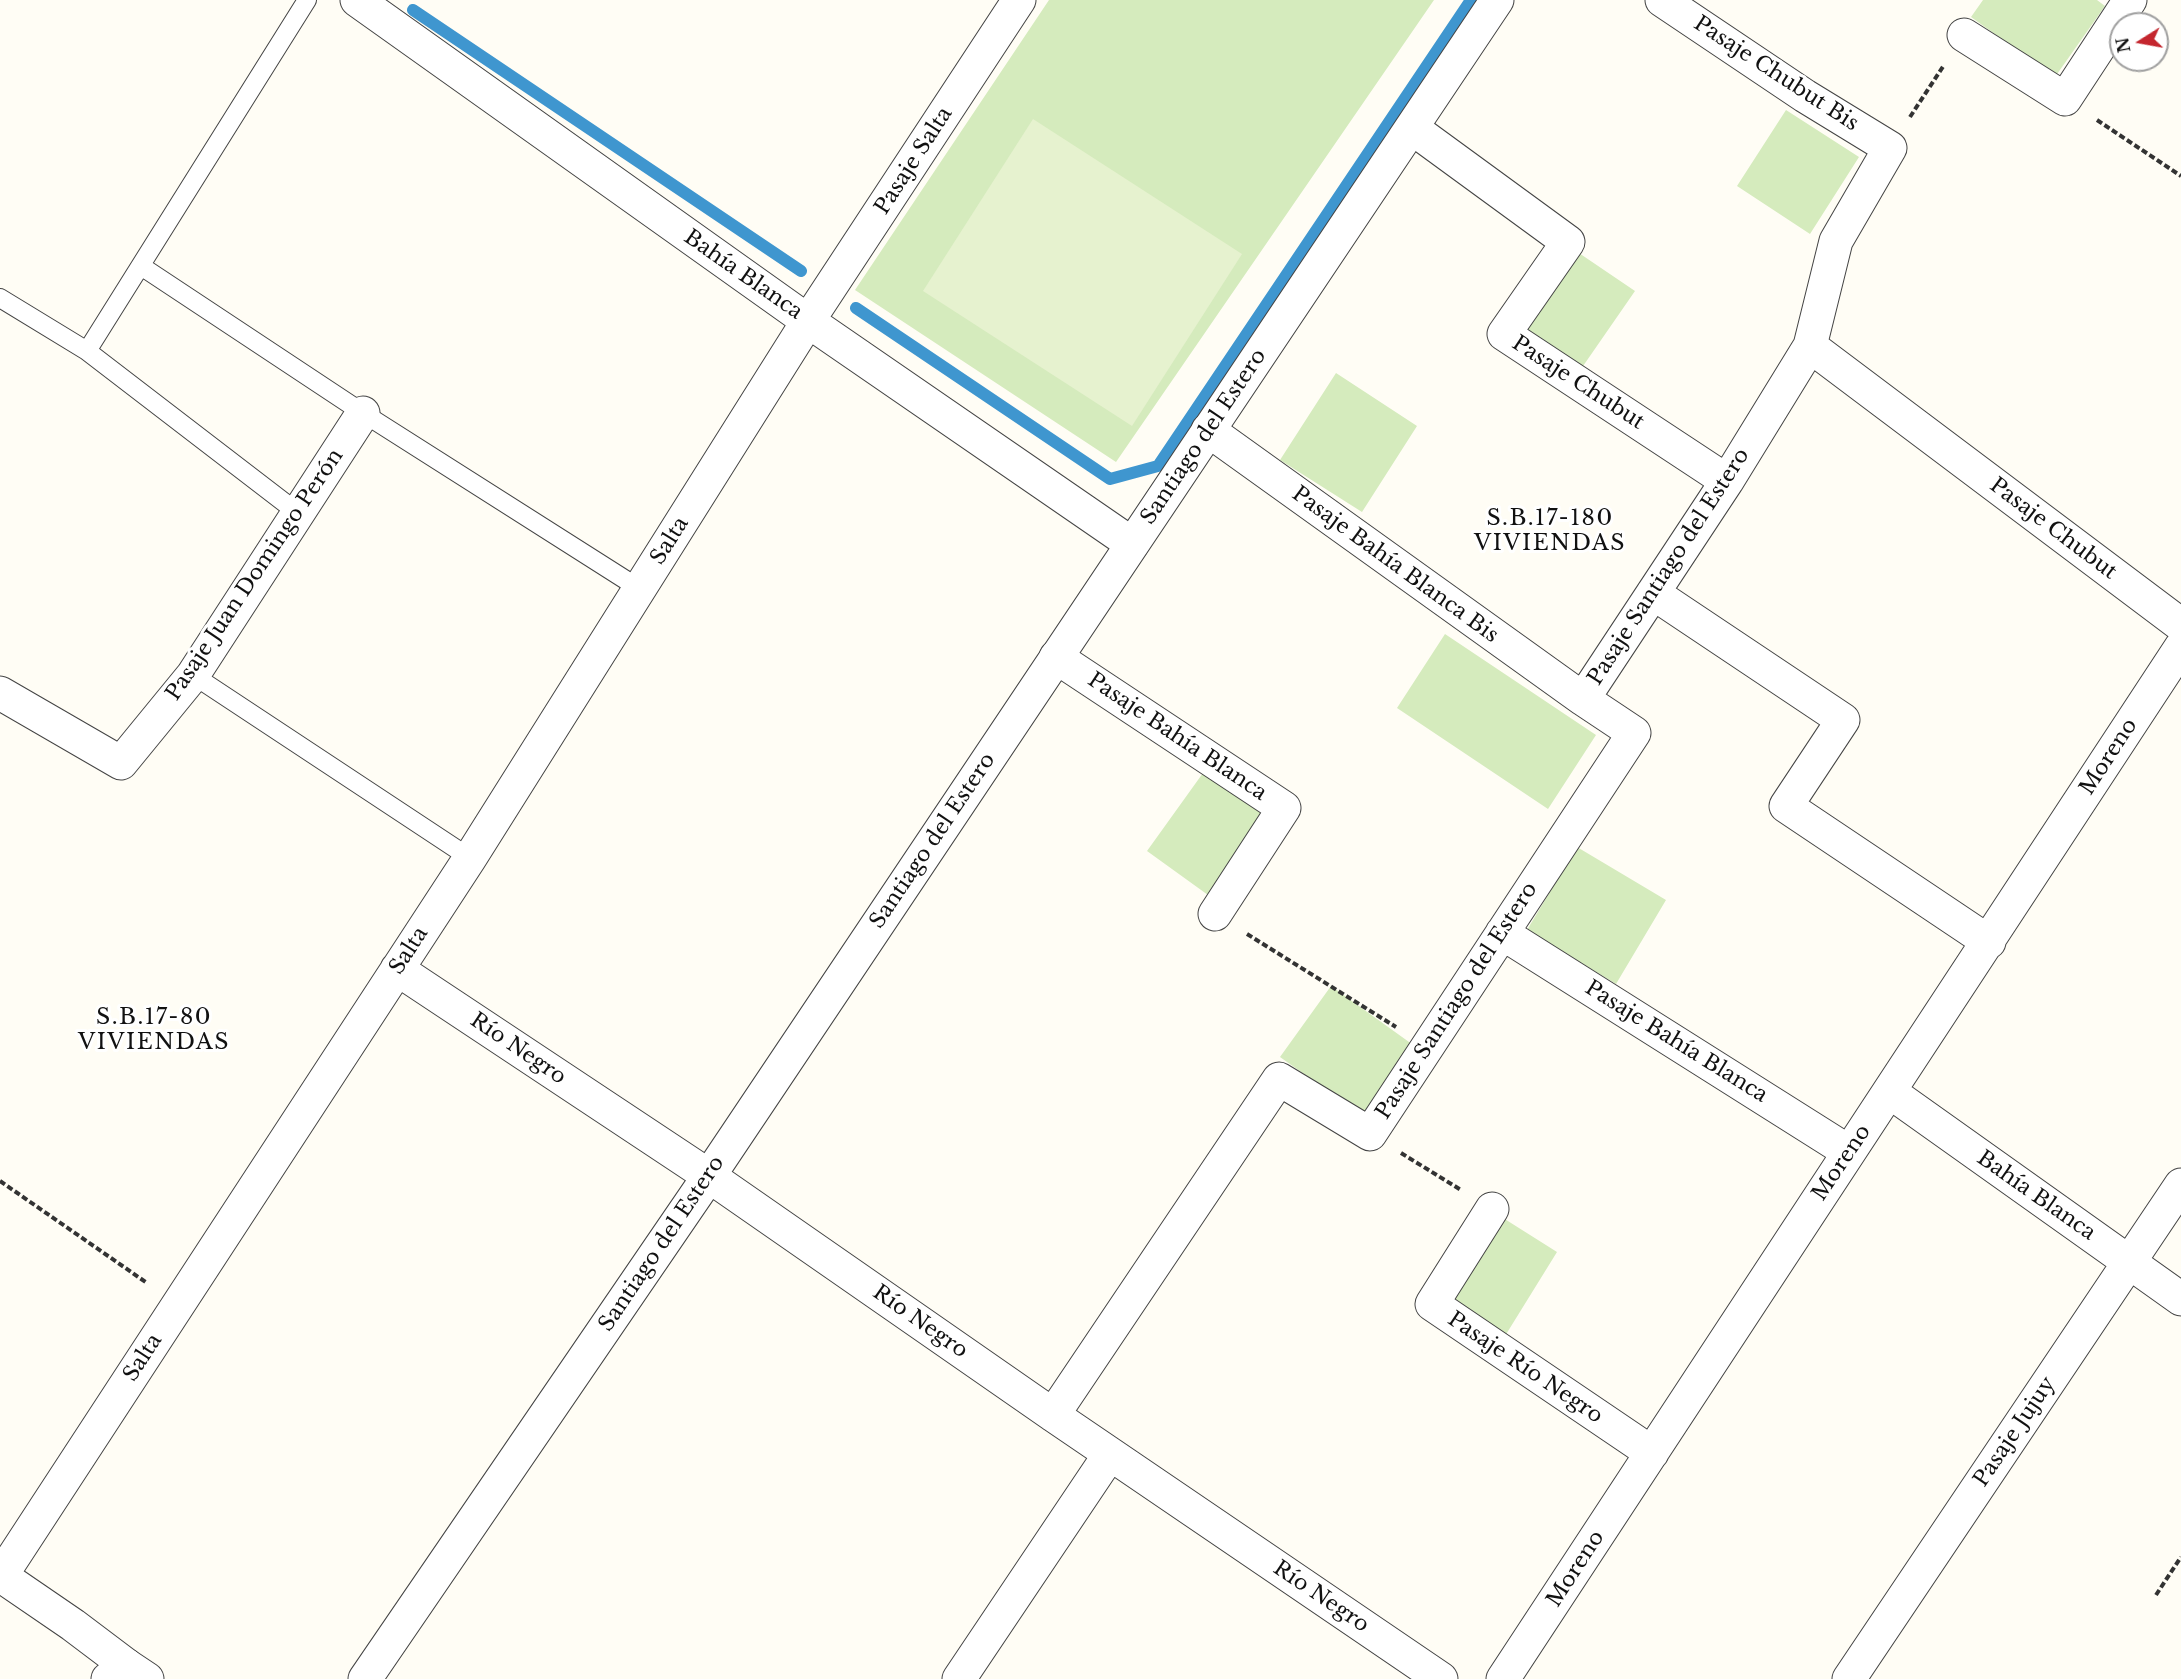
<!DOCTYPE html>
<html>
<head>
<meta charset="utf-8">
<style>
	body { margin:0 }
	#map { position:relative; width:2181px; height:1679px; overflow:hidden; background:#fffdf5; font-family:"Libre Baskerville",serif }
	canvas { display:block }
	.north { position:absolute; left:2109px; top:12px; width:60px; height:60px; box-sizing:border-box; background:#fff; border:2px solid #a0a0a0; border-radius:50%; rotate:259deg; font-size:16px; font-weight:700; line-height:24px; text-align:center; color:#111 }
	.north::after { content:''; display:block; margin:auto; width:21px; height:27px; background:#c4262e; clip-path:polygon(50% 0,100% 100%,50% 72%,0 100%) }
</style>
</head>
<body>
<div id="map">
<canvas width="2181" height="1679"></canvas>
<div class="north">N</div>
</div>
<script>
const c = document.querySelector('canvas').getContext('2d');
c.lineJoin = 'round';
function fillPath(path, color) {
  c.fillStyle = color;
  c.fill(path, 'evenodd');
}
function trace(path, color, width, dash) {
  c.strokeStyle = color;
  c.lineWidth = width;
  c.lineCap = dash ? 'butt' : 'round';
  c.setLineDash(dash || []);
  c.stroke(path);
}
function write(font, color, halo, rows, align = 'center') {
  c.font = font + ' "Libre Baskerville",serif';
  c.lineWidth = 6;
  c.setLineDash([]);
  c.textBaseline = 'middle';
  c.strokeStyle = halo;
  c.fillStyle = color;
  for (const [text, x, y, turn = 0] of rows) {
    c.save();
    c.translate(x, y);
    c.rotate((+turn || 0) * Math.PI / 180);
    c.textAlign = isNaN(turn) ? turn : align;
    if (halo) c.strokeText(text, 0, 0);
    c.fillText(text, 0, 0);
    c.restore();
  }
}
fillPath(new Path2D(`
	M 1049,0 L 1434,0 L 1116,462 L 855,290 Z
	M 1983,0 L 2097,0 L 2105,6 L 2055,77 L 1971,17 Z
	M 1786,110 L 1859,157 L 1810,234 L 1737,186 Z
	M 1573,249 L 1635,291 L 1581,369 L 1520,327 Z
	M 1336,373 L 1417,426 L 1362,512 L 1280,460 Z
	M 1445,634 L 1596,735 L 1548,809 L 1397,708 Z
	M 1208,766 L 1269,811 L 1208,895 L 1147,851 Z
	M 1577,847 L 1666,900 L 1616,984 L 1527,930 Z
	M 1331,986 L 1416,1047 L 1366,1118 L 1280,1057 Z
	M 1492,1211 L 1557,1252 L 1505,1336 L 1440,1295 Z`), '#d5ebbd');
fillPath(new Path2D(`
	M 1033,119 L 1242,254 L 1132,426 L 923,291 Z`), '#e6f2cf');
trace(new Path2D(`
	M 413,10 L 801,271
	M 856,308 L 1110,479 L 1158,466 L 1471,0`), '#3f96cf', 12);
const service = new Path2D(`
	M 141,266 L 363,413 L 640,589
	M 0,298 L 87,351 L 298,513
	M 87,351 L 307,0
	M 193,675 L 470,858`);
const minor = new Path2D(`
	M 357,0 L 808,321 L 1132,544
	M 1964,35 L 2065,99 L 2130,0
	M 1412,128 L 1568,242 L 1504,334 L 1727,481
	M 1810,346 L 2181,625
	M 1208,430 L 1583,699
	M 1653,593 L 1843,720 L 1786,806 L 1989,942
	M 1056,657 L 1284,808 L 1215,914
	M 0,693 L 121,763 L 193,675 L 363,413
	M 1502,933 L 1849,1152
	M 397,969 L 709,1176 L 1053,1415 L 1441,1679
	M 1890,1092 L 2181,1299
	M 1492,1209 L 1432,1304 L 1652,1453
	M 1053,1415 L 1279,1079 L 1370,1134 L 1634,733 L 1583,699 L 1727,481 L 1810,346 L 1836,241 L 1890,148 L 1805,96 L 1662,0
	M 0,1575 L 73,1625 L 126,1665
	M 1,1576 L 470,858 L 808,321 L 1019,0
	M 959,1679 L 1110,1454
	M 1503,1679 L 2181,647
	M 1849,1679 L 2181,1185`);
const tertiary = new Path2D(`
	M 108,1679 L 126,1665 L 147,1679
	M 365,1679 L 709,1176 L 1497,0`);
trace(service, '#444', 20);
trace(minor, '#444', 35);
trace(tertiary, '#444', 35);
trace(new Path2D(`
	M 1910,117 L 1944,65
	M 2097,120 L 2181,176
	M 1247,934 L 1396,1027
	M 1401,1153 L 1461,1190
	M 0,1181 L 147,1283
	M 2156,1595 L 2181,1557`), '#333', 4, [6, 3]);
trace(service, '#fff', 18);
trace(minor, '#fff', 33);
trace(tertiary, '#fff', 33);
write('21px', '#111', '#fff', [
	["Pasaje Chubut Bis",1776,74,33],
	["Pasaje Salta",914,161,-57],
	["Bahía Blanca",743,275,35],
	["Pasaje Chubut",1578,383,33],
	["Santiago del Estero",1204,437,-56],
	["Pasaje Chubut",2053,529,37],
	["Salta",670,541,-58],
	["Pasaje Bahía Blanca Bis",1395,565,36],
	["Pasaje Santiago del Estero",1669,567,-57],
	["Pasaje Juan Domingo Perón",255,575,-56],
	["Pasaje Bahía Blanca",1177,737,34],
	["Moreno",2109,757,-57],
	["Santiago del Estero",933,841,-56],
	["Salta",409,951,-57],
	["Pasaje Santiago del Estero",1457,1001,-57],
	["Pasaje Bahía Blanca",1676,1042,32],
	["Río Negro",518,1049,34],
	["Moreno",1842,1163,-56],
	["Bahía Blanca",2036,1196,35],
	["Santiago del Estero",662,1244,-56],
	["Río Negro",920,1322,35],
	["Salta",143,1358,-57],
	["Pasaje Río Negro",1525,1368,34],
	["Pasaje Jujuy",2015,1432,-56],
	["Moreno",1576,1569,-57],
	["Río Negro",1321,1597,34]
]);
c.letterSpacing = '1.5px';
write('22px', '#111', '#fff', [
	["S.B.17-180",1550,519],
	["VIVIENDAS",1550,544],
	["S.B.17-80",154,1018],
	["VIVIENDAS",154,1043]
]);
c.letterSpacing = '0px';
</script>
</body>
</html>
